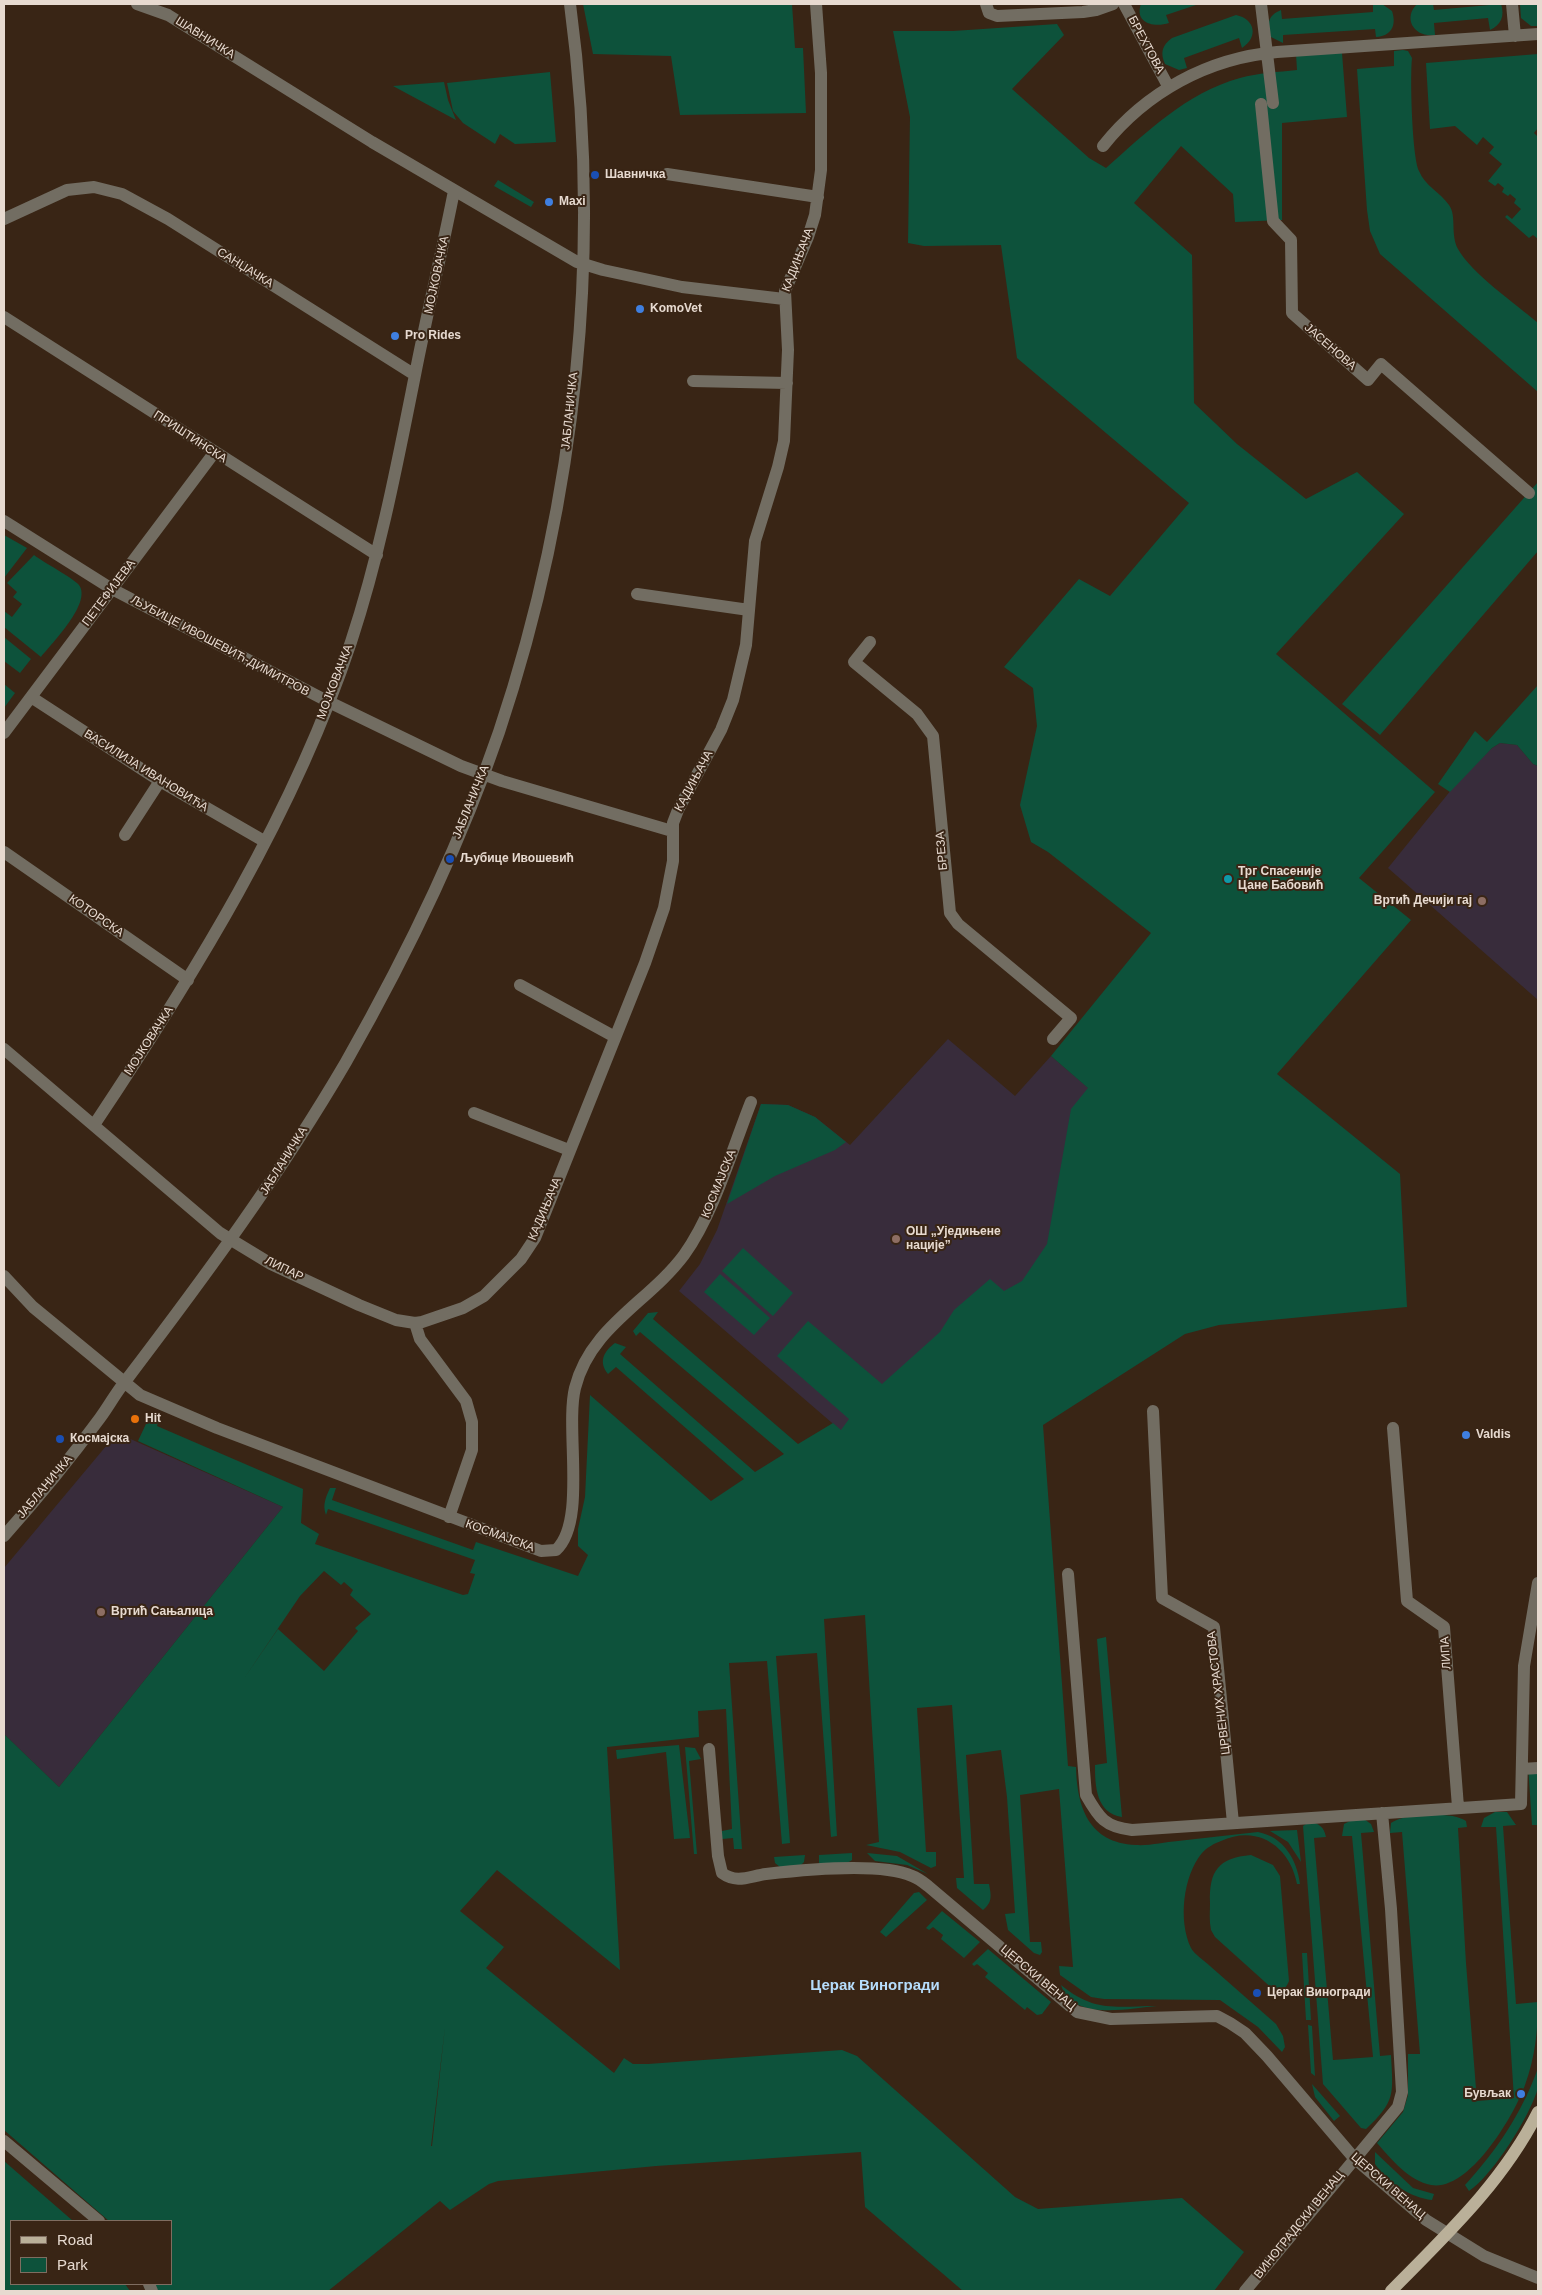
<!DOCTYPE html>
<html>
<head>
<meta charset="utf-8">
<style>
	body { margin:0 }
	#map { position:relative; width:1542px; height:2295px; overflow:hidden; background:#392515; font-family:Arial,sans-serif }
	canvas { display:block }
	.frame { position:absolute; inset:0; border:5px solid #e7dad0; pointer-events:none }
	.legend { position:absolute; left:10px; top:2220px; width:162px; height:65px; box-sizing:border-box; background:#392515; border:1px solid #7f6d60; margin:0; padding:6px 9px; list-style:none; font-size:15px; color:#e7dad0 }
	.legend li { display:flex; align-items:center; gap:10px; height:25px }
	.legend b { width:25px; border:1px solid #7f6d60 }
</style>
</head>
<body>
<div id="map">
<canvas width="1542" height="2295"></canvas>
<div class="frame"></div>
<ul class="legend">
<li><b style="height:6px;background:#bab099"></b>Road</li>
<li><b style="height:14px;background:#0d523b"></b>Park</li>
</ul>
</div>
<script>
const c = document.querySelector('canvas').getContext('2d');
c.lineJoin = 'round';
function fillPath(path, color) {
  c.fillStyle = color;
  c.fill(path, 'evenodd');
}
function trace(path, color, width, dash) {
  c.strokeStyle = color;
  c.lineWidth = width;
  c.lineCap = dash ? 'butt' : 'round';
  c.setLineDash(dash || []);
  c.stroke(path);
}
function write(font, color, halo, rows, align = 'center') {
  c.font = font + ' Arial,sans-serif';
  c.lineWidth = 4;
  c.setLineDash([]);
  c.textBaseline = 'middle';
  c.strokeStyle = halo;
  c.fillStyle = color;
  for (const [text, x, y, turn = 0] of rows) {
    c.save();
    c.translate(x, y);
    c.rotate((+turn || 0) * Math.PI / 180);
    c.textAlign = isNaN(turn) ? turn : align;
    if (halo) c.strokeText(text, 0, 0);
    c.fillText(text, 0, 0);
    c.restore();
  }
}
fillPath(new Path2D(`
	M 1500,743 L 1517,745 L 1533,764 L 1538,766 L 1538,1000 L 1388,868 L 1460,779 L 1492,748 Z
	M 948,1039 L 1015,1096 L 1051,1056 L 1134,1127 L 1224,1130 L 853,1441 L 679,1291 L 700,1264 L 717,1230 L 761,1104 L 788,1105 L 815,1117 L 850,1145 Z
	M 117,1433 L 283,1507 L 59,1787 L 4,1734 L 4,1568 Z`), '#382c3b');
fillPath(new Path2D(`
	M 583,4 L 792,4 L 795,48 L 803,48 L 806,113 L 680,115 L 671,56 L 593,54 Z
	M 1141,4 L 1199,4 L 1166,15 L 1169,23 C 1154,28 1134,23 1141,4 Z
	M 1373,4 L 1382,4 L 1392,11 C 1397,26 1391,36 1376,37 L 1375,29 L 1283,35 L 1283,43 L 1271,37 C 1267,24 1267,16 1281,10 L 1282,19 L 1373,12 Z
	M 1417,4 L 1433,4 L 1434,10 L 1501,4 C 1505,16 1501,25 1490,30 L 1488,18 L 1434,23 L 1435,35 C 1415,38 1402,19 1417,4 Z
	M 1520,4 L 1538,4 L 1538,26 L 1531,26 L 1521,18 Z
	M 1236,15 C 1255,19 1259,37 1242,48 L 1239,38 L 1184,58 L 1187,68 L 1179,70 L 1165,64 C 1160,53 1162,45 1172,38 Z
	M 1057,24 L 1064,35 L 1012,89 L 1089,158 L 1106,168 C 1147,132 1186,93 1240,78 C 1258,73 1278,72 1297,70 L 1296,54 L 1342,53 L 1347,117 L 1282,123 L 1282,220 L 1235,222 L 1233,194 L 1181,146 L 1134,203 L 1192,255 L 1194,403 L 1237,444 L 1306,499 L 1357,472 L 1404,514 L 1276,654 L 1435,792 L 1359,878 L 1411,920 L 1277,1074 L 1400,1174 L 1407,1307 L 1219,1325 L 1185,1334 L 1043,1425 L 1068,1766 L 1076,1767 C 1077,1806 1088,1843 1136,1845 C 1149,1846 1164,1842 1178,1841 C 1204,1838 1231,1835 1258,1832 C 1284,1837 1297,1860 1300,1884 L 1297,1884 C 1290,1847 1258,1824 1221,1841 C 1215,1843 1206,1848 1202,1853 C 1183,1876 1178,1921 1191,1948 C 1194,1954 1205,1961 1210,1966 C 1232,1985 1254,2005 1276,2024 L 1283,2036 L 1285,2047 L 1282,2052 L 1258,2027 L 1220,2000 L 1104,1999 L 1091,1997 L 1060,1975 L 1059,1966 L 1073,1967 L 1059,1789 L 1020,1795 L 1030,1942 L 1041,1942 L 1042,1952 L 1040,1955 L 1034,1953 L 1008,1930 L 1005,1914 L 1015,1913 L 1007,1797 L 1001,1750 L 966,1755 L 974,1884 L 989,1884 C 991,1895 993,1902 983,1910 L 957,1888 L 956,1878 L 964,1878 L 952,1705 L 917,1708 L 926,1852 L 936,1852 L 936,1866 L 931,1868 L 900,1852 L 866,1845 L 879,1842 L 865,1615 L 824,1619 L 837,1836 L 831,1837 L 817,1653 L 776,1656 L 790,1843 L 782,1844 L 767,1661 L 729,1663 L 742,1849 L 734,1849 L 733,1838 L 722,1839 L 722,1831 L 732,1829 L 726,1709 L 698,1711 L 699,1737 L 607,1747 L 620,1970 L 497,1870 L 460,1911 L 504,1947 L 486,1968 L 614,2073 L 624,2058 L 633,2064 L 648,2064 L 842,2050 L 857,2056 L 1015,2197 L 1038,2209 L 1182,2198 L 1244,2252 L 1214,2291 L 963,2291 L 865,2207 L 861,2152 L 656,2166 L 498,2181 L 489,2184 L 450,2210 L 440,2201 L 328,2291 L 158,2291 L 155,2284 L 171,2284 L 171,2221 L 109,2221 L 4,2130 L 4,1734 L 59,1787 L 283,1507 L 138,1441 L 152,1411 L 160,1415 L 157,1426 L 303,1489 L 301,1523 L 319,1534 L 315,1544 L 463,1595 L 468,1594 L 475,1574 L 470,1573 L 475,1560 L 328,1509 L 326,1515 C 322,1505 326,1497 330,1488 L 336,1488 L 332,1500 L 473,1550 L 476,1542 L 578,1576 L 588,1555 L 578,1546 L 578,1529 L 585,1497 L 590,1395 L 711,1501 L 744,1479 L 616,1367 L 608,1374 C 598,1362 604,1351 615,1343 L 626,1347 L 620,1354 L 755,1472 L 784,1454 L 640,1332 L 636,1336 L 633,1331 L 648,1313 L 658,1312 L 653,1319 L 798,1444 L 833,1423 L 841,1430 L 849,1419 L 777,1356 L 808,1321 L 882,1384 L 940,1332 L 954,1310 L 990,1279 L 1004,1291 L 1022,1281 L 1047,1244 L 1071,1109 L 1088,1088 L 1051,1056 L 1151,933 L 1048,852 L 1031,842 L 1020,805 L 1037,726 L 1033,688 L 1004,667 L 1079,579 L 1110,596 L 1189,503 L 1017,358 L 1001,245 L 924,246 L 908,243 L 910,117 L 893,31 L 953,31 ZM 324,1571 L 341,1585 L 344,1582 L 353,1590 L 350,1595 L 371,1614 L 355,1628 L 358,1631 L 324,1671 L 278,1629 L 243,1680 L 300,1596 ZM 445,2027 L 432,2146 L 431,2146 Z
	M 1403,50 L 1408,51 L 1412,58 C 1410,77 1412,155 1419,171 C 1425,186 1440,192 1449,205 C 1457,216 1450,234 1458,249 C 1471,273 1516,304 1538,323 L 1538,392 L 1380,254 L 1370,231 L 1367,210 L 1357,69 L 1394,66 L 1394,51 Z
	M 1538,54 L 1538,128 L 1534,133 L 1538,137 L 1538,239 L 1533,235 L 1529,238 L 1505,217 L 1507,215 L 1512,219 L 1521,209 L 1514,203 L 1516,199 L 1510,194 L 1508,196 L 1502,192 L 1504,188 L 1498,183 L 1495,186 L 1488,181 L 1502,164 L 1489,153 L 1494,147 L 1483,137 L 1477,145 L 1455,126 L 1430,129 L 1426,63 Z
	M 550,72 L 556,142 L 515,144 L 500,134 L 495,144 L 463,123 L 453,111 L 447,83 Z
	M 444,82 L 448,100 L 456,120 L 393,86 Z
	M 498,180 L 534,202 L 531,207 L 494,186 Z
	M 1538,482 L 1538,551 L 1380,735 L 1342,704 Z
	M 4,535 L 27,548 L 4,578 Z
	M 34,555 C 43,562 73,578 79,585 C 92,603 52,643 41,657 L 4,627 L 4,611 L 12,617 L 22,604 L 13,597 L 17,592 L 7,583 Z
	M 4,637 L 31,659 L 20,673 L 4,661 Z
	M 4,684 L 15,693 L 4,708 Z
	M 1538,685 L 1538,766 L 1533,764 L 1517,745 L 1500,743 L 1492,748 L 1450,792 L 1438,784 L 1475,731 L 1487,742 Z
	M 761,1104 L 788,1105 L 815,1117 L 846,1142 L 835,1150 L 775,1176 L 727,1204 Z
	M 743,1248 L 793,1293 L 773,1316 L 722,1271 Z
	M 720,1274 L 770,1318 L 754,1335 L 704,1292 Z
	M 1106,1637 L 1122,1817 C 1096,1813 1095,1786 1095,1765 L 1107,1763 L 1097,1639 Z
	M 679,1745 L 690,1838 L 674,1839 L 666,1752 L 617,1759 L 616,1750 Z
	M 685,1747 L 695,1748 L 701,1759 L 689,1761 L 697,1854 L 694,1854 Z
	M 1528,1765 L 1538,1765 L 1538,1825 L 1532,1825 Z
	M 1495,1812 L 1507,1812 L 1516,1825 L 1503,1826 L 1516,2004 L 1538,2002 C 1538,2030 1535,2058 1525,2085 C 1514,2116 1469,2192 1431,2185 C 1409,2181 1391,2159 1377,2143 L 1403,2112 L 1408,2095 L 1408,2054 L 1420,2054 L 1402,1832 L 1390,1833 L 1391,1823 C 1403,1813 1453,1811 1466,1821 L 1467,1827 L 1458,1828 L 1466,1963 L 1477,2101 L 1514,2098 L 1496,1827 L 1481,1827 L 1484,1818 Z
	M 1364,1819 L 1371,1824 L 1374,1832 L 1361,1833 L 1380,2056 L 1391,2055 C 1393,2094 1396,2101 1366,2129 L 1361,2128 L 1323,2084 L 1303,1826 L 1309,1822 C 1319,1823 1324,1827 1326,1837 L 1314,1838 L 1333,2060 L 1373,2057 L 1352,1836 L 1342,1836 L 1344,1824 L 1352,1820 Z
	M 1297,1830 L 1301,1862 L 1288,1842 L 1270,1831 Z
	M 852,1853 L 852,1860 C 844,1866 829,1866 819,1863 L 819,1855 Z
	M 867,1853 L 897,1856 L 928,1874 L 907,1865 L 875,1861 Z
	M 805,1855 L 804,1862 L 800,1866 L 780,1867 L 775,1863 L 774,1857 Z
	M 1251,1855 L 1273,1865 L 1280,1876 L 1289,1981 C 1286,1988 1283,1992 1275,1991 L 1215,1937 L 1211,1930 C 1209,1921 1210,1912 1210,1903 C 1209,1871 1218,1858 1251,1855 Z
	M 919,1892 L 927,1900 L 886,1937 L 880,1932 L 914,1893 Z
	M 942,1911 L 980,1942 L 964,1958 L 941,1939 L 943,1935 L 933,1927 L 929,1930 L 926,1928 Z
	M 988,1949 L 1051,2002 L 1042,2014 L 1037,2015 L 1027,2007 L 1025,2010 L 985,1977 L 988,1973 L 977,1964 L 974,1966 L 972,1964 Z
	M 1302,1953 L 1307,1953 L 1311,2020 L 1306,2020 Z
	M 1061,1985 C 1095,2013 1116,2006 1157,2006 C 1129,2008 1073,2022 1061,1985 Z
	M 1308,2025 L 1312,2026 L 1315,2076 L 1311,2073 Z
	M 1538,2068 C 1538,2074 1539,2082 1538,2088 C 1530,2116 1493,2175 1469,2191 L 1465,2185 C 1497,2150 1522,2113 1538,2068 Z
	M 1312,2084 L 1340,2116 L 1334,2121 L 1315,2097 Z
	M 1375,2152 L 1413,2188 L 1434,2194 L 1432,2200 C 1411,2198 1387,2182 1375,2164 Z
	M 4,2161 L 73,2221 L 11,2221 L 11,2284 L 125,2284 L 130,2291 L 4,2291 Z`), '#0d523b');
trace(new Path2D(`
	M 137,4 L 168,15 L 372,142 L 577,262 L 603,270 L 682,287 L 784,299
	M 986,4 L 989,13 L 997,16 L 1083,12 L 1096,10 L 1113,4
	M 1124,4 L 1168,86
	M 1261,4 L 1273,103
	M 1512,4 L 1515,36
	M 1261,104 L 1273,221 L 1291,240 L 1292,313 L 1368,380 L 1381,364 L 1529,493
	M 1103,146 C 1146,92 1208,58 1277,52 L 1538,34
	M 667,174 L 818,197
	M 4,219 L 67,190 L 94,187 L 122,194 L 168,219 L 415,375
	M 4,317 L 377,555
	M 693,381 L 787,383
	M 4,521 L 112,589 L 329,702 L 461,766 L 502,781 L 672,831
	M 637,594 L 749,610
	M 870,642 L 854,662 L 917,714 L 933,736 L 950,913 L 958,924 L 1071,1018 L 1053,1039
	M 31,697 L 160,781 L 264,841
	M 4,733 L 214,453
	M 125,835 L 160,781
	M 4,852 L 188,980
	M 520,985 L 615,1037
	M 4,1049 L 220,1233 L 271,1264 L 359,1305 L 396,1320 L 415,1323 L 422,1322 L 463,1308 L 484,1296 L 521,1259 L 535,1238 L 645,963 L 664,908 L 673,861 L 673,823 L 678,810 L 721,730 L 733,700 L 746,645 L 755,541 L 778,467 L 784,441 L 788,350 L 785,291 L 808,237 L 815,215 L 821,170 L 821,73 L 816,4
	M 474,1113 L 569,1150
	M 94,1125 C 194,975 294,814 351,642 C 380,554 397,465 415,375 C 427,313 442,252 454,191
	M 4,1276 L 33,1307 L 140,1395 L 217,1428 L 541,1551 L 556,1550 C 587,1522 565,1429 575,1388 C 590,1327 649,1302 684,1255 C 714,1213 732,1150 751,1102
	M 415,1323 L 420,1339 L 466,1401 L 472,1422 L 472,1450 L 449,1517
	M 1153,1411 L 1162,1598 L 1214,1627 L 1233,1823
	M 1393,1428 L 1407,1601 L 1444,1627 L 1458,1807
	M 4,1536 C 38,1498 70,1459 100,1418 C 109,1406 115,1394 124,1383 C 203,1279 280,1175 346,1062 C 404,960 461,843 499,732 C 577,499 603,247 570,4
	M 1068,1574 L 1086,1795 C 1099,1818 1105,1827 1132,1830 L 1521,1804 L 1524,1666 L 1538,1583
	M 709,1749 L 718,1856 L 722,1873 C 737,1884 750,1876 766,1874 C 801,1870 881,1862 912,1876 C 918,1878 923,1882 928,1886 L 1077,2012 L 1111,2019 L 1217,2016 L 1230,2023 L 1245,2033 L 1267,2056 L 1354,2158 L 1426,2220 L 1484,2256 L 1538,2278
	M 1522,1769 L 1538,1768
	M 4,2141 L 99,2221
	M 149,2284 L 152,2291
	M 1245,2291 L 1398,2107 L 1402,2092 L 1391,1909 L 1382,1813`), '#726d62', 12);
trace(new Path2D(`
	M 1391,2291 C 1445,2236 1503,2182 1538,2112`), '#bab099', 12);
for (const [x, y, r, color] of [
	[595,175,5,"#1a4fb4"],
	[549,202,5,"#3f7fe0"],
	[640,309,5,"#3f7fe0"],
	[395,336,5,"#3f7fe0"],
	[450,859,5,"#1a4fb4"],
	[1228,879,5,"#0f9aa8"],
	[1482,901,5,"#8d6e63"],
	[896,1239,5,"#8d6e63"],
	[135,1419,5,"#e8710a"],
	[1466,1435,5,"#3f7fe0"],
	[60,1439,5,"#1a4fb4"],
	[101,1612,5,"#8d6e63"],
	[1257,1993,5,"#1a4fb4"],
	[1521,2094,5,"#3f7fe0"]
]) {
  const dot = new Path2D();
  dot.arc(x, y, r, 0, 2 * Math.PI);
  c.fillStyle = color;
  c.fill(dot);
  trace(dot, '#392515', 2);
}
write('12px', '#e7dad0', '#392515', [
	["ШАВНИЧКА",205,38,32],
	["БРЕХТОВА",1146,45,62],
	["КАДИЊАЧА",798,260,-69],
	["САНЏАЧКА",245,268,32],
	["МОЈКОВАЧКА",437,275,-78],
	["ЈАСЕНОВА",1330,347,41],
	["ЈАБЛАНИЧКА",570,411,-84],
	["ПРИШТИНСКА",190,437,33],
	["ПЕТЕФИЈЕВА",109,593,-53],
	["ЉУБИЦЕ ИВОШЕВИЋ-ДИМИТРОВ",220,646,28],
	["МОЈКОВАЧКА",335,682,-69],
	["ВАСИЛИЈА ИВАНОВИЋА",146,771,32],
	["КАДИЊАЧА",694,781,-62],
	["ЈАБЛАНИЧКА",471,802,-68],
	["БРЕЗА",942,851,-95],
	["КОТОРСКА",96,916,35],
	["МОЈКОВАЧКА",149,1041,-57],
	["ЈАБЛАНИЧКА",284,1161,-58],
	["КОСМАЈСКА",719,1184,-68],
	["КАДИЊАЧА",545,1209,-67],
	["ЛИПАР",284,1269,26],
	["ЈАБЛАНИЧКА",45,1487,-50],
	["КОСМАЈСКА",500,1536,20],
	["ЛИПА",1446,1653,-94],
	["ЦРВЕНИХ ХРАСТОВА",1219,1693,-97],
	["ЦЕРСКИ ВЕНАЦ",1038,1978,40],
	["ЦЕРСКИ ВЕНАЦ",1388,2186,41],
	["ВИНОГРАДСКИ ВЕНАЦ",1299,2225,-51]
]);
write('bold 12px', '#e7dad0', '#392515', [
	["Шавничка",605,175],
	["Maxi",559,202],
	["KomoVet",650,309],
	["Pro Rides",405,336],
	["Љубице Ивошевић",460,859],
	["Трг Спасеније",1238,872],
	["Цане Бабовић",1238,886],
	["Вртић Дечији гај",1472,901,"right"],
	["ОШ „Уједињене",906,1232],
	["нације”",906,1246],
	["Hit",145,1419],
	["Valdis",1476,1435],
	["Космајска",70,1439],
	["Вртић Сањалица",111,1612],
	["Церак Виногради",1267,1993],
	["Бувљак",1511,2094,"right"]
], 'left');
write('bold 15px', '#b6ddfc', '#392515', [
	["Церак Виногради",875,1986]
]);
</script>
</body>
</html>
